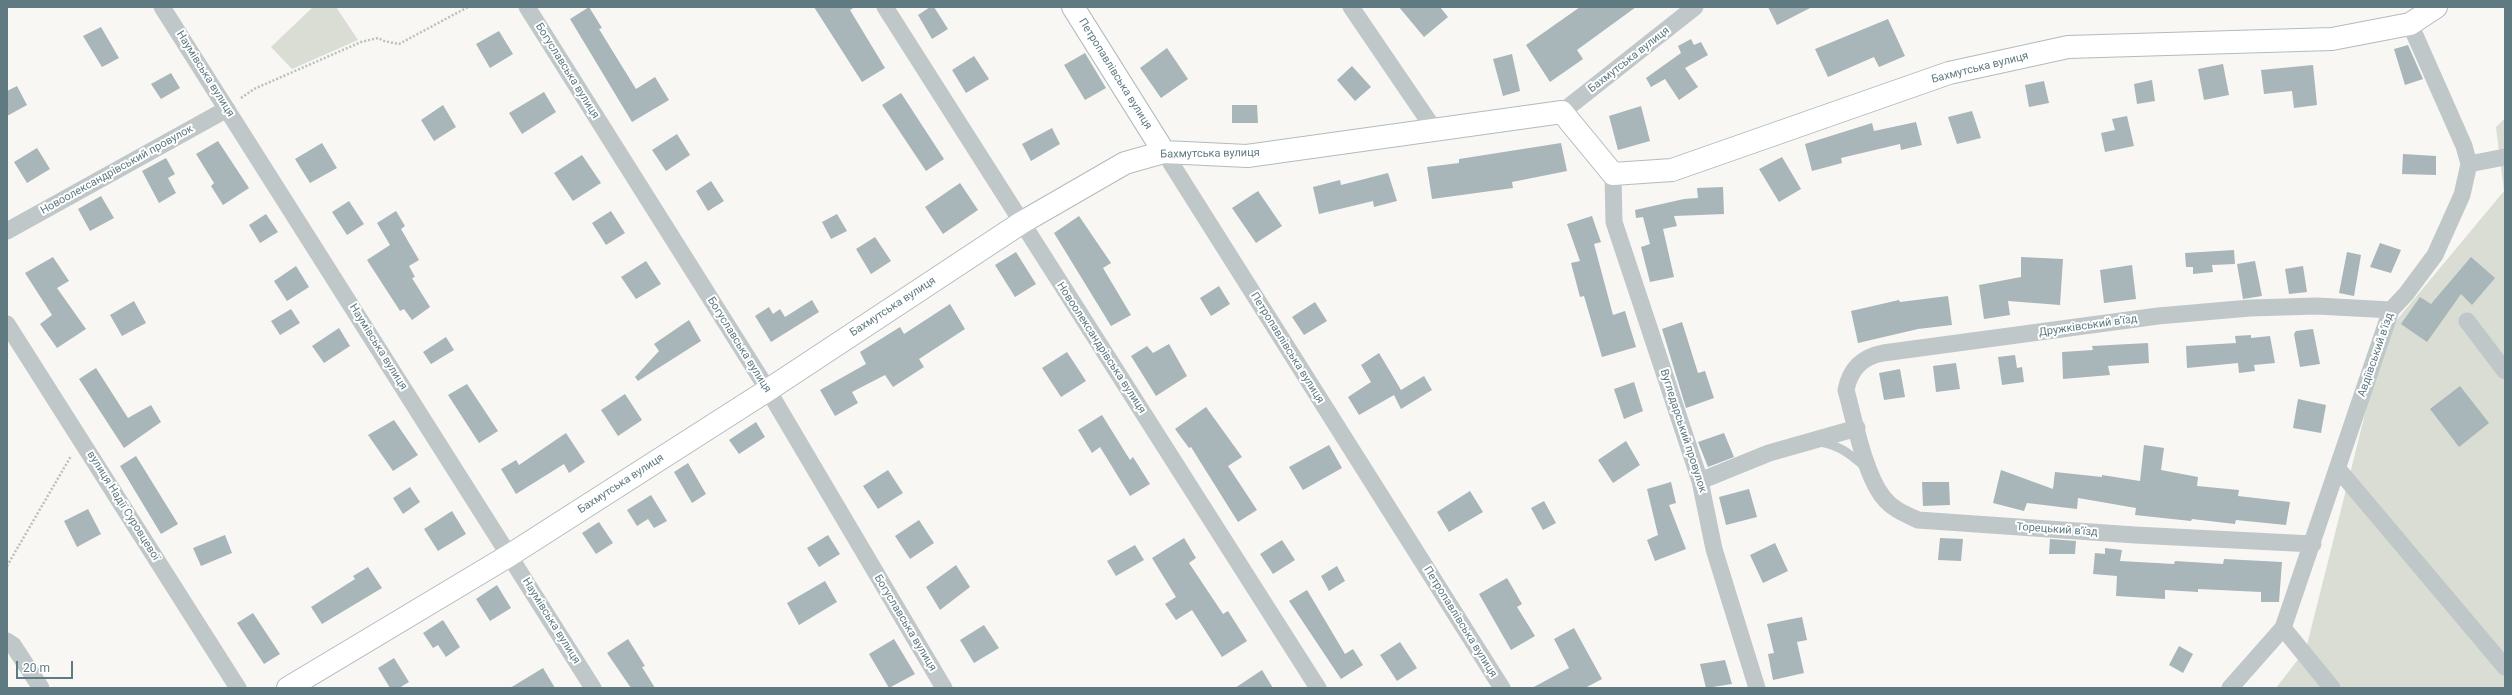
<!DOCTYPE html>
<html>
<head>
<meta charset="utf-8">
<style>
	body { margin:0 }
	#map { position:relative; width:2512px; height:695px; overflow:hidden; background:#f8f7f4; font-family:Roboto,sans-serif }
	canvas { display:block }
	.frame { position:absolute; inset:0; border:8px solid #607a82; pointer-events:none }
	.scale { position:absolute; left:16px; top:661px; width:57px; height:18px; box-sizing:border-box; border:2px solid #607a82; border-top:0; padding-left:5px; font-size:12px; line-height:14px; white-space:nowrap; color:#607a82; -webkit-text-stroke:3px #fff; paint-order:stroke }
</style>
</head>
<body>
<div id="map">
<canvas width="2512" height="695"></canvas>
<div class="frame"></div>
<div class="scale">20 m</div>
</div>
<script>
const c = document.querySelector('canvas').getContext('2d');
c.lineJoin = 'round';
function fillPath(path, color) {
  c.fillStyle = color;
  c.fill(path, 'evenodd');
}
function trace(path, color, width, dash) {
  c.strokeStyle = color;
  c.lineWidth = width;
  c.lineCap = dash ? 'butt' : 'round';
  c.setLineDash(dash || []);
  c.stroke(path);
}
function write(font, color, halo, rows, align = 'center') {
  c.font = font + ' Roboto,sans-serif';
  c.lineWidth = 4;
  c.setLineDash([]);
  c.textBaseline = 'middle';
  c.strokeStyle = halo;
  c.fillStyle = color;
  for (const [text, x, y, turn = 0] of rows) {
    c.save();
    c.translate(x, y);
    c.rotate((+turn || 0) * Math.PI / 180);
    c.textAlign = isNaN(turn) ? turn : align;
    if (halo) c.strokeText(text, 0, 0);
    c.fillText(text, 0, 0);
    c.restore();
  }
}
fillPath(new Path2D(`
	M 313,7 L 336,7 L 358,40 L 292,69 L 271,47 Z
	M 2505,118 L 2505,688 L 2276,688 L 2306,649 L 2385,334 L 2504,191 L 2496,127 Z`), '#d9ddd3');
fillPath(new Path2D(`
	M 589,7 L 602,28 L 599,29 L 636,89 L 655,77 L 669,100 L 632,122 L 570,19 Z
	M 814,7 L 855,7 L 850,10 L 885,68 L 862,82 Z
	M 930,7 L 934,7 L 948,29 L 932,39 L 918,15 Z
	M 1399,7 L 1440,7 L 1448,17 L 1424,37 Z
	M 1580,7 L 1636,7 L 1577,50 L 1583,59 L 1550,82 L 1526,45 Z
	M 1768,7 L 1812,7 L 1777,25 Z
	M 1888,19 L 1905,56 L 1879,67 L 1874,57 L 1828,77 L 1815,49 Z
	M 101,27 L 119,58 L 102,67 L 83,36 Z
	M 499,31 L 513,54 L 490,68 L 476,44 Z
	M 1691,39 L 1694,45 L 1701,42 L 1708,55 L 1685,68 L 1698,87 L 1679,100 L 1665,79 L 1651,87 L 1646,78 L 1681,53 L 1678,46 Z
	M 2408,45 L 2423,79 L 2405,85 L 2394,49 Z
	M 1167,48 L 1188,79 L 1161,98 L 1140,68 Z
	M 1085,53 L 1106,88 L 1085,100 L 1064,65 Z
	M 1512,54 L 1520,91 L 1503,96 L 1493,59 Z
	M 974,56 L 989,79 L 966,93 L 952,70 Z
	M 2223,64 L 2229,95 L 2204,100 L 2198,69 Z
	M 2313,65 L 2317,105 L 2294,108 L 2292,91 L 2264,94 L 2261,70 Z
	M 1352,66 L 1371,87 L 1355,101 L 1337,80 Z
	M 171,73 L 180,88 L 161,99 L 151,84 Z
	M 2152,80 L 2155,101 L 2137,104 L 2134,84 Z
	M 2044,81 L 2049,103 L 2029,107 L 2025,85 Z
	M 17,86 L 27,105 L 7,116 L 7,91 Z
	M 544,92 L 556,112 L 522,134 L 509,113 Z
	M 901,93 L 944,159 L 926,171 L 882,105 Z
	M 443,105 L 456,127 L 434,141 L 421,120 Z
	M 1232,105 L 1257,105 L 1258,123 L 1232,123 Z
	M 1641,106 L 1650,141 L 1618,150 L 1609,116 Z
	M 1972,111 L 1981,138 L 1957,144 L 1948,117 Z
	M 2127,116 L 2134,146 L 2105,152 L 2101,133 L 2115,130 L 2112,119 Z
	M 1916,122 L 1922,145 L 1901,150 L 1900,144 L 1841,158 L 1842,163 L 1812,171 L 1805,144 L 1872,123 L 1874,131 Z
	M 1052,128 L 1060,144 L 1031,161 L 1022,144 Z
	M 677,134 L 690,155 L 666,171 L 652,150 Z
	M 218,141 L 249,188 L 223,205 L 211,186 L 214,183 L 196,154 Z
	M 322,143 L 337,168 L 310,183 L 295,159 Z
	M 1561,143 L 1567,171 L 1512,182 L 1513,188 L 1432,199 L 1427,167 L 1459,163 L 1459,159 Z
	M 37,148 L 50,169 L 27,183 L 14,162 Z
	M 2403,154 L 2436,156 L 2436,175 L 2402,174 Z
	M 582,155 L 601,183 L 573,201 L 554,173 Z
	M 1782,157 L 1801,189 L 1779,202 L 1759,169 Z
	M 166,158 L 175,174 L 168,178 L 176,193 L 159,203 L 142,171 Z
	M 1388,173 L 1397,201 L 1374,207 L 1373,201 L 1319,214 L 1313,187 L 1340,180 L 1341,185 Z
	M 711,181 L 724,201 L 708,211 L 696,191 Z
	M 960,183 L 978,210 L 943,234 L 925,207 Z
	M 1723,187 L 1724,214 L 1674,216 L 1677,226 L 1663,229 L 1674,277 L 1650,282 L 1641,247 L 1650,244 L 1643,217 L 1636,218 L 1635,210 L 1684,199 L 1698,198 L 1697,188 Z
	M 1258,191 L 1282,226 L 1256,243 L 1232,208 Z
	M 101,196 L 114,218 L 90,231 L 78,209 Z
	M 349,201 L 364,224 L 347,235 L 332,212 Z
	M 396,211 L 405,226 L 401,229 L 419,260 L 409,266 L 415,277 L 412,278 L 430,307 L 412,320 L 404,309 L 400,311 L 367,260 L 390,245 L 377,223 Z
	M 611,211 L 625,233 L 606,245 L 592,223 Z
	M 266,214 L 278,232 L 260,243 L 249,225 Z
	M 837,214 L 847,231 L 831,239 L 822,222 Z
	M 1079,216 L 1111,263 L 1103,268 L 1131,315 L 1111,326 L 1054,233 Z
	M 1592,216 L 1601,242 L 1594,244 L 1613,315 L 1625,311 L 1636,347 L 1602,357 L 1584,296 L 1580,297 L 1571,263 L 1580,261 L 1567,224 Z
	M 875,237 L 891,261 L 871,274 L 856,249 Z
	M 2380,243 L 2401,250 L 2391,273 L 2370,267 Z
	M 2234,250 L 2235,264 L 2212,265 L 2213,272 L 2193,274 L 2193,267 L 2186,267 L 2185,253 Z
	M 1016,252 L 1036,284 L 1015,297 L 995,265 Z
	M 2347,252 L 2361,255 L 2354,296 L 2339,293 Z
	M 53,257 L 69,281 L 57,288 L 86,329 L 57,348 L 40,324 L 52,315 L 25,273 Z
	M 2021,257 L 2063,259 L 2060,305 L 2008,301 L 2010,315 L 1984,319 L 1979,285 L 2021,277 Z
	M 2471,257 L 2495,278 L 2472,305 L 2461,294 L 2427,342 L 2401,324 L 2420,297 L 2431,304 Z
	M 646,261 L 661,284 L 636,299 L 621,277 Z
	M 2255,261 L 2262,296 L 2243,299 L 2237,264 Z
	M 2132,265 L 2136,299 L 2104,303 L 2100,270 Z
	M 296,266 L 309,287 L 287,301 L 274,281 Z
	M 2303,266 L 2307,292 L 2289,294 L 2285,269 Z
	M 1219,286 L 1230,304 L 1211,316 L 1200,298 Z
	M 1948,296 L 1952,325 L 1918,329 L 1858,343 L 1851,311 L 1899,300 L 1900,302 Z
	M 812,300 L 819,312 L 771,342 L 755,316 L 769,307 L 773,314 L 780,309 L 785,317 Z
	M 134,301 L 146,323 L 122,336 L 110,315 Z
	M 1315,302 L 1327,321 L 1304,335 L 1292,317 Z
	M 950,304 L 965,329 L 919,359 L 924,367 L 893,387 L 885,375 L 852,392 L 858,403 L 835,416 L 820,390 L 866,364 L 860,352 L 900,327 L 904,334 Z
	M 291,309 L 300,323 L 280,335 L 271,321 Z
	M 689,320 L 701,341 L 638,381 L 635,377 L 659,351 L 654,344 Z
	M 1682,322 L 1698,373 L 1705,371 L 1714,398 L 1686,408 L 1662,329 Z
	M 339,328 L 350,346 L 324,363 L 312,346 Z
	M 2313,329 L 2320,364 L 2300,367 L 2294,334 L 2296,331 Z
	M 2251,335 L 2251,338 L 2270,336 L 2275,363 L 2254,365 L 2255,371 L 2239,373 L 2238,363 L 2187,368 L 2186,346 L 2236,343 L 2235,336 Z
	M 446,337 L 454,350 L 431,364 L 423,352 Z
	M 2148,343 L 2149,363 L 2108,366 L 2110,375 L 2063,379 L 2062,352 L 2093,350 L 2092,346 Z
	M 1169,344 L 1187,376 L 1156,396 L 1131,356 L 1147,346 L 1153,353 Z
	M 1067,352 L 1086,381 L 1061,397 L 1042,368 Z
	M 1379,353 L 1401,390 L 1424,376 L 1432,390 L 1401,409 L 1394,395 L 1359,415 L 1348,397 L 1371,382 L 1361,365 Z
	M 2015,355 L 2017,368 L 2022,367 L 2024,382 L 2002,385 L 1998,357 Z
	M 1956,363 L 1960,389 L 1936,392 L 1933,366 Z
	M 96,368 L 128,418 L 151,405 L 161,422 L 124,448 L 79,379 Z
	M 1900,369 L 1905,397 L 1884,400 L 1879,373 Z
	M 1634,382 L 1643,411 L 1624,419 L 1614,389 Z
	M 467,384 L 498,431 L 479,443 L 448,395 Z
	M 2460,386 L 2489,423 L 2459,447 L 2430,409 Z
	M 625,394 L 642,420 L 618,436 L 601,410 Z
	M 2298,399 L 2326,405 L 2321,433 L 2293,428 Z
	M 1206,407 L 1242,457 L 1228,466 L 1257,510 L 1238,522 L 1191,447 L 1189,448 L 1175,429 Z
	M 1102,415 L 1130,460 L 1133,457 L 1150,484 L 1130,496 L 1100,447 L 1092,453 L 1078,430 Z
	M 394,420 L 418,455 L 393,471 L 368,435 Z
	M 756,422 L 765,437 L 739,454 L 729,440 Z
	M 566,433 L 585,462 L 569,473 L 564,464 L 516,494 L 501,469 L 516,460 L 519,465 Z
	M 1724,433 L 1734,457 L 1708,467 L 1698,442 Z
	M 1626,441 L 1640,465 L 1613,483 L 1598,460 Z
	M 1329,445 L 1342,468 L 1303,490 L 1289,467 Z
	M 2144,445 L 2164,448 L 2161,470 L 2198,477 L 2197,486 L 2239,490 L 2238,496 L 2290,502 L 2286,525 L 2236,520 L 2235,524 L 2192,519 L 2191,521 L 2135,515 L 2136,508 L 2078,498 L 2077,509 L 2027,503 L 2024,511 L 1993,503 L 2001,470 L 2053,489 L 2055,472 L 2102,477 L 2102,475 L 2140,481 Z
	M 136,456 L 178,524 L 161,534 L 120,466 Z
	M 688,463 L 706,494 L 692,503 L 674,472 Z
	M 888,470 L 903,493 L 878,509 L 863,486 Z
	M 1671,482 L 1676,503 L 1669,505 L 1686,549 L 1655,561 L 1647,540 L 1658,535 L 1647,489 Z
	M 1922,482 L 1949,482 L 1950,505 L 1923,506 Z
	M 410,487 L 420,502 L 403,514 L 393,498 Z
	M 1749,489 L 1757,517 L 1726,525 L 1719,497 Z
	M 1470,491 L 1483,512 L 1449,532 L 1437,512 Z
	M 651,495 L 667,521 L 654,528 L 648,519 L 637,526 L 627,510 Z
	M 1544,501 L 1556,523 L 1543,530 L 1531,508 Z
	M 88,509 L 101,534 L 77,547 L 64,521 Z
	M 452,511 L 466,534 L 438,551 L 424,529 Z
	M 919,520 L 934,543 L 910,559 L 895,536 Z
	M 599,522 L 613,543 L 596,554 L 582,533 Z
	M 225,535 L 232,553 L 201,566 L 193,548 Z
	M 828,535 L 840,554 L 819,567 L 807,548 Z
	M 1184,538 L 1196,558 L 1189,563 L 1223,614 L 1228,611 L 1247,641 L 1222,657 L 1192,610 L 1176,620 L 1165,604 L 1176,597 L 1152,558 Z
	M 1940,538 L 1963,539 L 1961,561 L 1938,560 Z
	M 2050,539 L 2076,541 L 2075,554 L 2049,554 Z
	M 1282,540 L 1295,560 L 1273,574 L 1260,554 Z
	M 1775,543 L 1788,571 L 1763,583 L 1750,555 Z
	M 1135,545 L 1144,560 L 1116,576 L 1107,561 Z
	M 2105,548 L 2122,550 L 2120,561 L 2174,564 L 2175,561 L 2223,564 L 2224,559 L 2282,562 L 2279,602 L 2261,602 L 2261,592 L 2198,589 L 2198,592 L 2165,590 L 2165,599 L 2116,596 L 2117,576 L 2093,574 L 2095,553 L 2105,554 Z
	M 956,565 L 970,587 L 940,610 L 926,587 Z
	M 1337,566 L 1345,581 L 1329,591 L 1321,576 Z
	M 368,567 L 382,588 L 322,624 L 311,607 L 355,579 L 353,576 Z
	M 1507,578 L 1522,604 L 1517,607 L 1535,636 L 1511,650 L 1479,594 Z
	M 825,581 L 837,602 L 799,625 L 787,603 Z
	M 497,585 L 511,608 L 490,621 L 476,599 Z
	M 1307,590 L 1345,654 L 1353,649 L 1363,665 L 1341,679 L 1289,601 Z
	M 253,613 L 280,654 L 264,664 L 237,623 Z
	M 1802,617 L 1807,640 L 1797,642 L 1804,673 L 1773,680 L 1768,654 L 1774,653 L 1767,624 Z
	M 443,620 L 460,647 L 446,657 L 438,645 L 433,648 L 423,633 Z
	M 984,625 L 999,648 L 974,663 L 960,640 Z
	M 1574,628 L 1602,679 L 1585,688 L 1532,688 L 1569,668 L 1554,639 Z
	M 628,639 L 645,666 L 642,667 L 655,688 L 631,688 L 607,653 Z
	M 894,639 L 915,674 L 889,688 L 869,654 Z
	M 1400,642 L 1417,668 L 1397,681 L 1380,655 Z
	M 2179,646 L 2193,654 L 2183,673 L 2169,665 Z
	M 394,658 L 409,682 L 399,688 L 390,688 L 378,668 Z
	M 1725,660 L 1732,684 L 1706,688 L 1700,664 Z
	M 543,668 L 555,688 L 510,688 Z
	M 1262,670 L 1273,688 L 1235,688 Z`), '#a8b5b9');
const secondary = new Path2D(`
	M 1073,7 L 1164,152
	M 288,688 L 510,555 L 768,390 L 1021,223 L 1125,163 L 1164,152 L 1247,156 L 1562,112 L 1613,174 L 1672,170 L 1949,73 L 2068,47 L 2332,39 L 2410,24 L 2436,7`);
trace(secondary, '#b2bbbe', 24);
trace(new Path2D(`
	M 241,98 L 254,89 L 361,42 L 378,38 L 384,41 L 399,44 L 468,7
	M 7,566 L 71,456`), '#babfc1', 2.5, [2, 2]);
trace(new Path2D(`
	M 1820,442 C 1839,445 1850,454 1864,466`), '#c0c7c9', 9);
trace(new Path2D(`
	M 162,7 L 593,688
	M 527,7 L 768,390 L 944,688
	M 885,7 L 1318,688
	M 1351,7 L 1434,129
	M 1562,112 L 1695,7
	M 1164,152 L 1502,688
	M 2469,164 L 2505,157
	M 1613,174 L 1614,222 L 1700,481 L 1714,549 L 1757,688
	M 7,231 L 227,109
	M 2467,321 L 2505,371
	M 7,324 L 238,688
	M 2338,469 L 2505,667
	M 1700,481 L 1769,453 L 1857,428
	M 2313,544 L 2135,535 L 1918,520 C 1905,514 1892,509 1883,497 C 1865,475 1854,419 1846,390 C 1850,369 1862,357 1883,353 L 2158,316 L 2250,308 L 2317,306 L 2391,310
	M 2283,628 L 2332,688
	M 7,641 L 13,645 L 41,688
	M 2230,688 L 2283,628 L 2391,310 L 2406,294 L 2435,255 L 2462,195 L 2469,164 L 2464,146 L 2410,24`), '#c0c7c9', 17);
trace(secondary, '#fff', 22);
write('11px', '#607a82', '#fff', [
	["Бахмутська вулиця",1629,60,-38],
	["Бахмутська вулиця",1980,68,-14],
	["Богуславська вулиця",567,71,58],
	["Наумівська вулиця",205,74,58],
	["Петропавлівська вулиця",1115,74,58],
	["Бахмутська вулиця",1210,154,-1],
	["Новоолександрівський провулок",117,170,-29],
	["Бахмутська вулиця",893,307,-33],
	["Дружківський в’їзд",2088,326,-8],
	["Богуславська вулиця",739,345,58],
	["Наумівська вулиця",378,347,58],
	["Новоолександрівська вулиця",1101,348,57],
	["Петропавлівська вулиця",1287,348,58],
	["Авдіївський в'їзд",2376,355,-71],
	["Вугледарський провулок",1683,431,72],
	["Бахмутська вулиця",621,484,-33],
	["вулиця Надії Суровцевої",123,506,58],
	["Торецький в’їзд",2057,530,4],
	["Наумівська вулиця",551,621,58],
	["Петропавлівська вулиця",1460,622,58],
	["Богуславська вулиця",905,623,59]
]);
</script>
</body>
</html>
